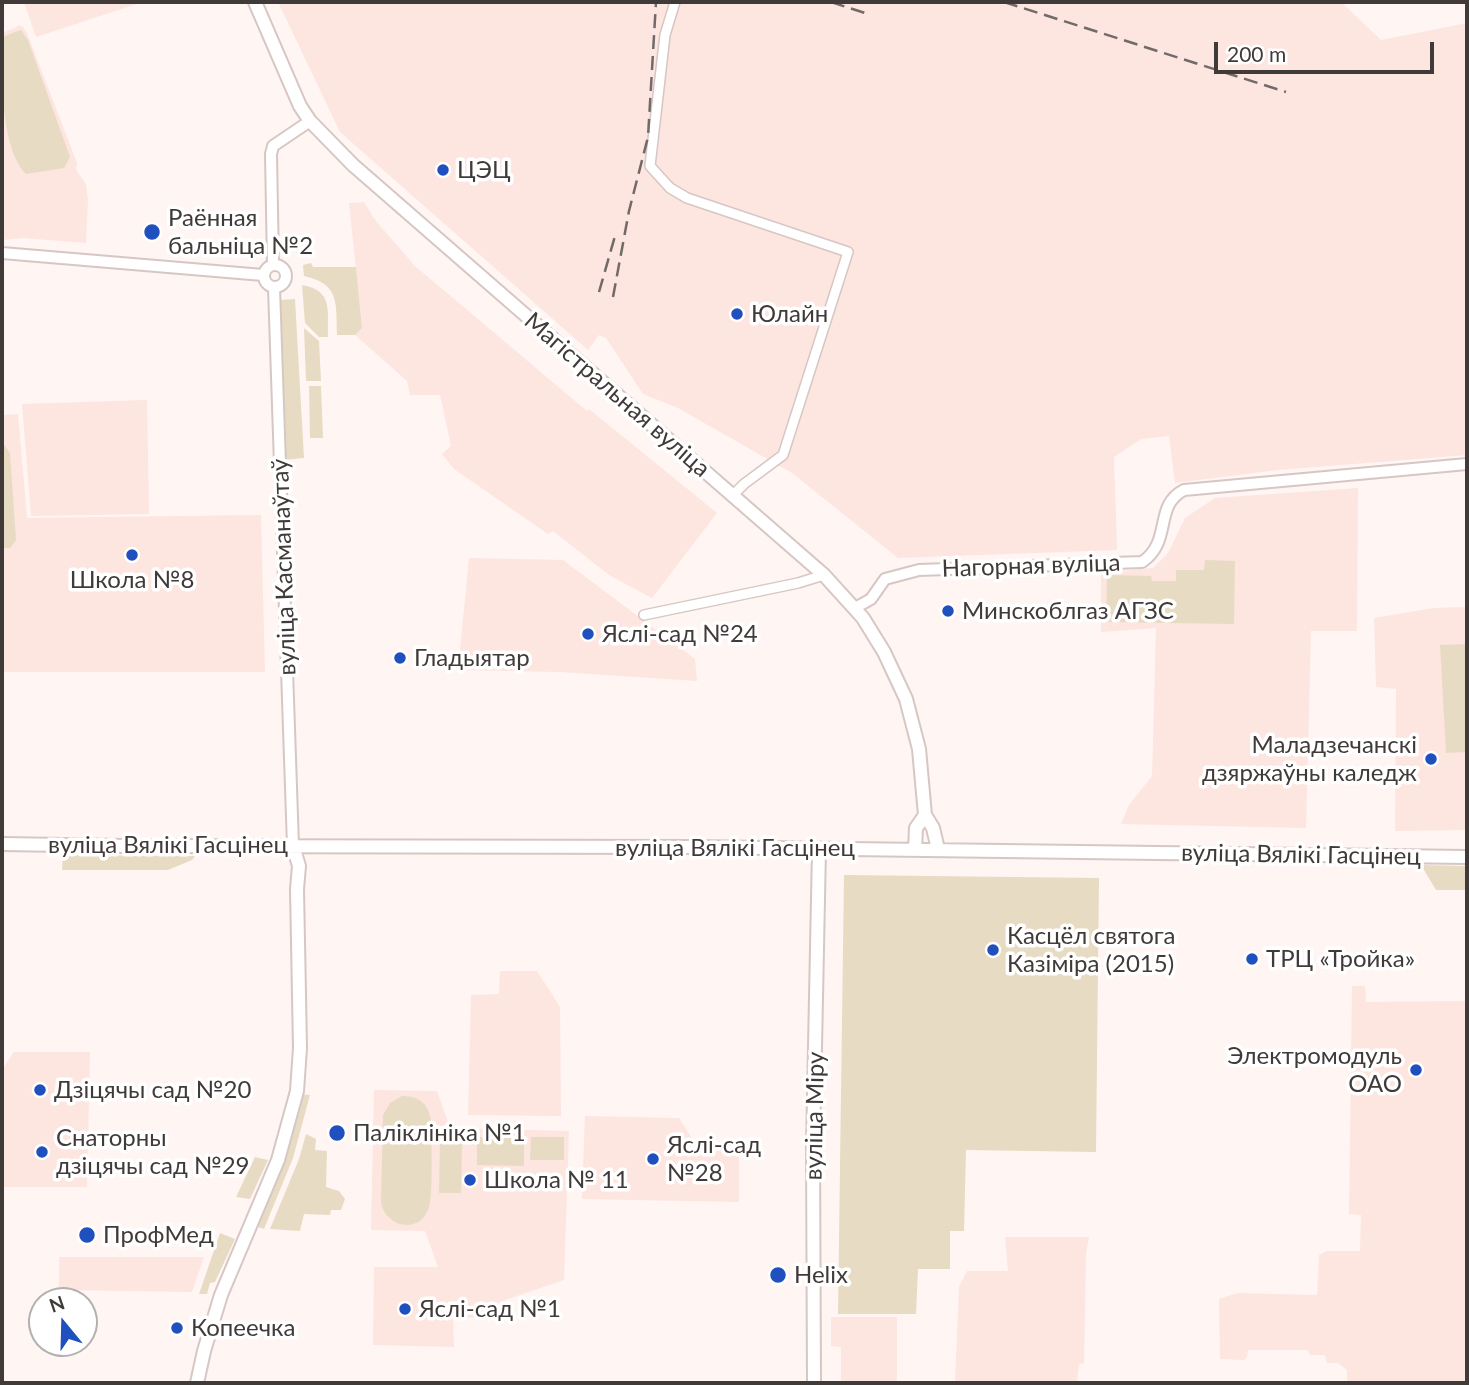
<!DOCTYPE html>
<html>
<head>
<meta charset="utf-8">
<style>
	body { margin:0 }
	#map { position:relative; width:1469px; height:1385px; overflow:hidden; background:#fff5f3; font-family:Lato,sans-serif }
	canvas { display:block }
	.frame { position:absolute; inset:0; border:4px solid #403a39; pointer-events:none }
	.north { position:absolute; left:28px; top:1287px; width:70px; height:70px; box-sizing:border-box; background:#fff; border:2px solid #b3b0b0; border-radius:50%; rotate:341deg; font-size:19px; font-weight:700; line-height:28px; text-align:center; color:#403a39 }
	.north::after { content:''; display:block; margin:auto; width:24px; height:32px; background:#2050bd; clip-path:polygon(50% 0,100% 100%,50% 72%,0 100%) }
	.scale { position:absolute; left:1214px; top:42px; width:220px; height:32px; box-sizing:border-box; border:4px solid #403a39; border-top:0; padding-left:9px; font-size:21px; line-height:24px; white-space:nowrap; color:#403a39; -webkit-text-stroke:5px #fff; paint-order:stroke }
</style>
</head>
<body>
<div id="map">
<canvas width="1469" height="1385"></canvas>
<div class="frame"></div>
<div class="north">N</div>
<div class="scale">200 m</div>
</div>
<script>
const c = document.querySelector('canvas').getContext('2d');
c.lineJoin = 'round';
function fillPath(path, color) {
  c.fillStyle = color;
  c.fill(path, 'evenodd');
}
function trace(path, color, width, dash) {
  c.strokeStyle = color;
  c.lineWidth = width;
  c.lineCap = dash ? 'butt' : 'round';
  c.setLineDash(dash || []);
  c.stroke(path);
}
function write(font, color, halo, rows, align = 'center') {
  c.font = font + ' Lato,sans-serif';
  c.lineWidth = 7;
  c.setLineDash([]);
  c.textBaseline = 'middle';
  c.strokeStyle = halo;
  c.fillStyle = color;
  for (const [text, x, y, turn = 0] of rows) {
    c.save();
    c.translate(x, y);
    c.rotate((+turn || 0) * Math.PI / 180);
    c.textAlign = isNaN(turn) ? turn : align;
    if (halo) c.strokeText(text, 0, 0);
    c.fillText(text, 0, 0);
    c.restore();
  }
}
fillPath(new Path2D(`
	M 24,2 L 143,2 L 36,37 Z
	M 278,2 L 1341,2 L 1381,40 L 1467,23 L 1467,455 L 1278,470 L 1175,483 L 1169,436 L 1141,439 L 1114,457 L 1117,550 L 898,558 L 792,473 L 678,408 L 643,394 L 606,338 L 599,335 L 588,350 L 340,132 Z
	M 17,25 L 22,26 L 27,33 L 77,163 L 76,170 L 86,184 L 88,200 L 86,243 L 23,238 L 2,240 L 2,33 L 17,27 Z
	M 364,202 L 375,220 L 415,266 L 587,411 L 589,409 L 717,513 L 652,598 L 609,575 L 553,531 L 548,534 L 454,469 L 442,454 L 451,446 L 440,395 L 410,395 L 407,381 L 355,335 L 362,327 L 349,203 Z
	M 147,400 L 149,514 L 31,516 L 22,404 Z
	M 18,414 L 27,518 L 261,515 L 265,672 L 2,672 L 2,415 Z
	M 1358,488 L 1357,631 L 1311,631 L 1306,828 L 1121,824 L 1129,805 L 1152,776 L 1156,628 L 1101,632 L 1101,573 L 1153,568 L 1168,553 L 1185,518 L 1215,498 Z
	M 469,558 L 563,560 L 695,659 L 697,681 L 560,672 L 458,670 Z
	M 1467,607 L 1467,830 L 1395,831 L 1396,689 L 1376,687 L 1374,618 L 1434,608 Z
	M 500,971 L 537,971 L 560,1007 L 561,1116 L 468,1115 L 471,995 L 499,994 Z
	M 1352,986 L 1365,986 L 1366,1002 L 1467,1001 L 1467,1383 L 1347,1383 L 1347,1370 L 1338,1363 L 1327,1363 L 1325,1355 L 1310,1355 L 1308,1350 L 1248,1350 L 1247,1357 L 1244,1360 L 1220,1359 L 1219,1299 L 1238,1293 L 1317,1295 L 1319,1255 L 1327,1251 L 1360,1251 L 1361,1215 L 1349,1214 Z
	M 14,1052 L 90,1052 L 87,1187 L 2,1187 L 2,1070 Z
	M 374,1090 L 437,1091 L 450,1128 L 569,1131 L 564,1280 L 505,1300 L 504,1317 L 453,1318 L 454,1347 L 373,1345 L 374,1267 L 438,1267 L 425,1231 L 371,1230 Z
	M 585,1116 L 679,1118 L 698,1148 L 739,1149 L 739,1202 L 582,1199 Z
	M 1005,1237 L 1089,1237 L 1086,1254 L 1084,1363 L 1079,1364 L 1077,1383 L 955,1383 L 959,1287 L 967,1271 L 1008,1271 Z
	M 59,1257 L 204,1257 L 192,1292 L 59,1290 Z
	M 831,1317 L 897,1317 L 897,1383 L 841,1383 L 841,1347 L 831,1346 Z`), '#fde5e0');
fillPath(new Path2D(`
	M 21,30 L 28,40 L 70,157 L 64,168 L 26,174 C 0,147 2,75 2,37 Z
	M 311,263 L 313,267 L 356,267 L 362,328 L 355,335 L 337,335 C 336,303 340,284 304,276 L 303,265 Z
	M 302,285 C 334,290 327,312 328,337 L 319,337 L 305,323 Z
	M 295,299 L 304,458 L 284,460 L 280,300 Z
	M 304,328 L 319,341 L 321,381 L 306,381 Z
	M 309,386 L 321,386 L 323,438 L 310,438 Z
	M 2,442 L 10,453 L 16,540 L 10,548 L 2,548 Z
	M 1205,560 L 1235,561 L 1234,624 L 1106,622 L 1107,575 L 1151,576 L 1152,581 L 1176,581 L 1176,570 L 1204,570 Z
	M 1467,644 L 1467,752 L 1446,753 L 1440,645 Z
	M 63,855 L 195,856 L 192,860 L 168,870 L 62,870 Z
	M 1421,865 L 1467,866 L 1467,890 L 1436,890 Z
	M 844,875 L 1099,878 L 1096,1152 L 966,1150 L 964,1231 L 950,1231 L 950,1269 L 918,1269 L 916,1314 L 838,1314 Z
	M 300,1094 L 310,1095 L 293,1158 L 264,1229 L 255,1226 Z
	M 402,1096 C 419,1096 429,1104 431,1121 C 431,1139 434,1196 428,1210 C 417,1236 383,1225 381,1201 L 383,1115 L 390,1103 Z
	M 306,1134 L 316,1139 L 315,1150 L 327,1151 L 326,1187 L 339,1191 L 345,1199 L 341,1210 L 331,1210 L 330,1215 L 304,1214 L 300,1231 L 270,1229 L 299,1159 Z
	M 477,1137 L 524,1137 L 524,1166 L 477,1165 Z
	M 531,1137 L 564,1137 L 564,1160 L 530,1160 Z
	M 440,1143 L 462,1143 L 461,1193 L 439,1193 Z
	M 255,1157 L 268,1160 L 250,1199 L 236,1197 Z
	M 220,1233 L 235,1239 L 215,1282 L 210,1283 L 207,1294 L 199,1294 Z`), '#e8dbc3');
const minor = new Path2D(`
	M 675,2 L 665,35 L 650,166 L 670,188 L 687,198 L 848,252 L 783,455 L 744,484 L 732,496
	M 644,615 L 798,583 L 824,575`);
const tertiary = new Path2D(`
	M 2,253 L 263,275
	M264 276a11 11 0 1 1 22 0a11 11 0 1 1-22 0Z
	M 273,265 L 271,154 L 273,146 L 310,121
	M 274,288 L 293,846
	M 855,608 L 871,599 L 885,579 L 919,570 L 1142,562 C 1173,541 1153,506 1184,490 L 1467,464`);
const secondary = new Path2D(`
	M 255,2 L 300,106 L 310,121 L 353,165 L 824,575 L 863,618 L 884,652 L 906,699 L 919,749 L 925,815 L 933,828 L 938,849
	M 2,844 L 126,846 L 693,847 L 1467,857
	M 915,849 L 916,828 L 925,815
	M 197,1383 L 204,1351 L 221,1295 L 278,1160 L 297,1091 L 300,1048 L 297,889 L 299,866 L 293,846
	M 814,1383 L 813,1146 L 819,849`);
trace(minor, '#d6c7c4', 12);
trace(tertiary, '#d6c7c4', 14);
trace(secondary, '#d6c7c4', 16);
trace(minor, '#fff', 9);
trace(tertiary, '#fff', 10);
trace(secondary, '#fff', 12);
trace(new Path2D(`
	M 831,2 L 868,14
	M 1004,2 L 1286,92
	M 599,292 L 615,236
	M 613,297 L 629,211 L 648,137 L 656,2`), '#716a68', 2.5, [14, 7]);
for (const [x, y, r, color] of [
	[443,170,7,"#2050bd"],
	[152,232,9,"#2050bd"],
	[737,314,7,"#2050bd"],
	[132,555,7,"#2050bd"],
	[948,611,7,"#2050bd"],
	[588,634,7,"#2050bd"],
	[400,658,7,"#2050bd"],
	[1431,759,7,"#2050bd"],
	[993,950,7,"#2050bd"],
	[1252,959,7,"#2050bd"],
	[1416,1070,7,"#2050bd"],
	[40,1090,7,"#2050bd"],
	[337,1133,9,"#2050bd"],
	[42,1152,7,"#2050bd"],
	[653,1159,7,"#2050bd"],
	[470,1180,7,"#2050bd"],
	[87,1235,9,"#2050bd"],
	[778,1275,9,"#2050bd"],
	[405,1309,7,"#2050bd"],
	[177,1328,7,"#2050bd"]
]) {
  const dot = new Path2D();
  dot.arc(x, y, r, 0, 2 * Math.PI);
  c.fillStyle = color;
  c.fill(dot);
  trace(dot, '#fff', 2.5);
}
write('24px', '#403a39', '#fff', [
	["ЦЭЦ",457,170],
	["Раённая",168,218],
	["бальніца №2",168,246],
	["Юлайн",751,314],
	["Школа №8",132,580,"center"],
	["Минскоблгаз АГЗС",962,611],
	["Яслі-сад №24",602,634],
	["Гладыятар",414,658],
	["Маладзечанскі",1417,745,"right"],
	["дзяржаўны каледж",1417,773,"right"],
	["Касцёл святога",1007,936],
	["Казіміра (2015)",1007,964],
	["ТРЦ «Тройка»",1266,959],
	["Электромодуль",1402,1056,"right"],
	["ОАО",1402,1084,"right"],
	["Дзіцячы сад №20",54,1090],
	["Паліклініка №1",353,1133],
	["Снаторны",56,1138],
	["дзіцячы сад №29",56,1166],
	["Яслі-сад",667,1145],
	["№28",667,1173],
	["Школа № 11",484,1180],
	["ПрофМед",103,1235],
	["Helix",794,1275],
	["Яслі-сад №1",419,1309],
	["Копеечка",191,1328]
], 'left');
write('24px', '#403a39', '#fff', [
	["Магістральная вуліца",617,395,41],
	["Нагорная вуліца",1031,566,-2],
	["вуліца Касманаўтаў",284,567,-92],
	["вуліца Вялікі Гасцінец",168,845],
	["вуліца Вялікі Гасцінец",735,848],
	["вуліца Вялікі Гасцінец",1301,855,1],
	["вуліца Міру",815,1116,-89]
]);
</script>
</body>
</html>
